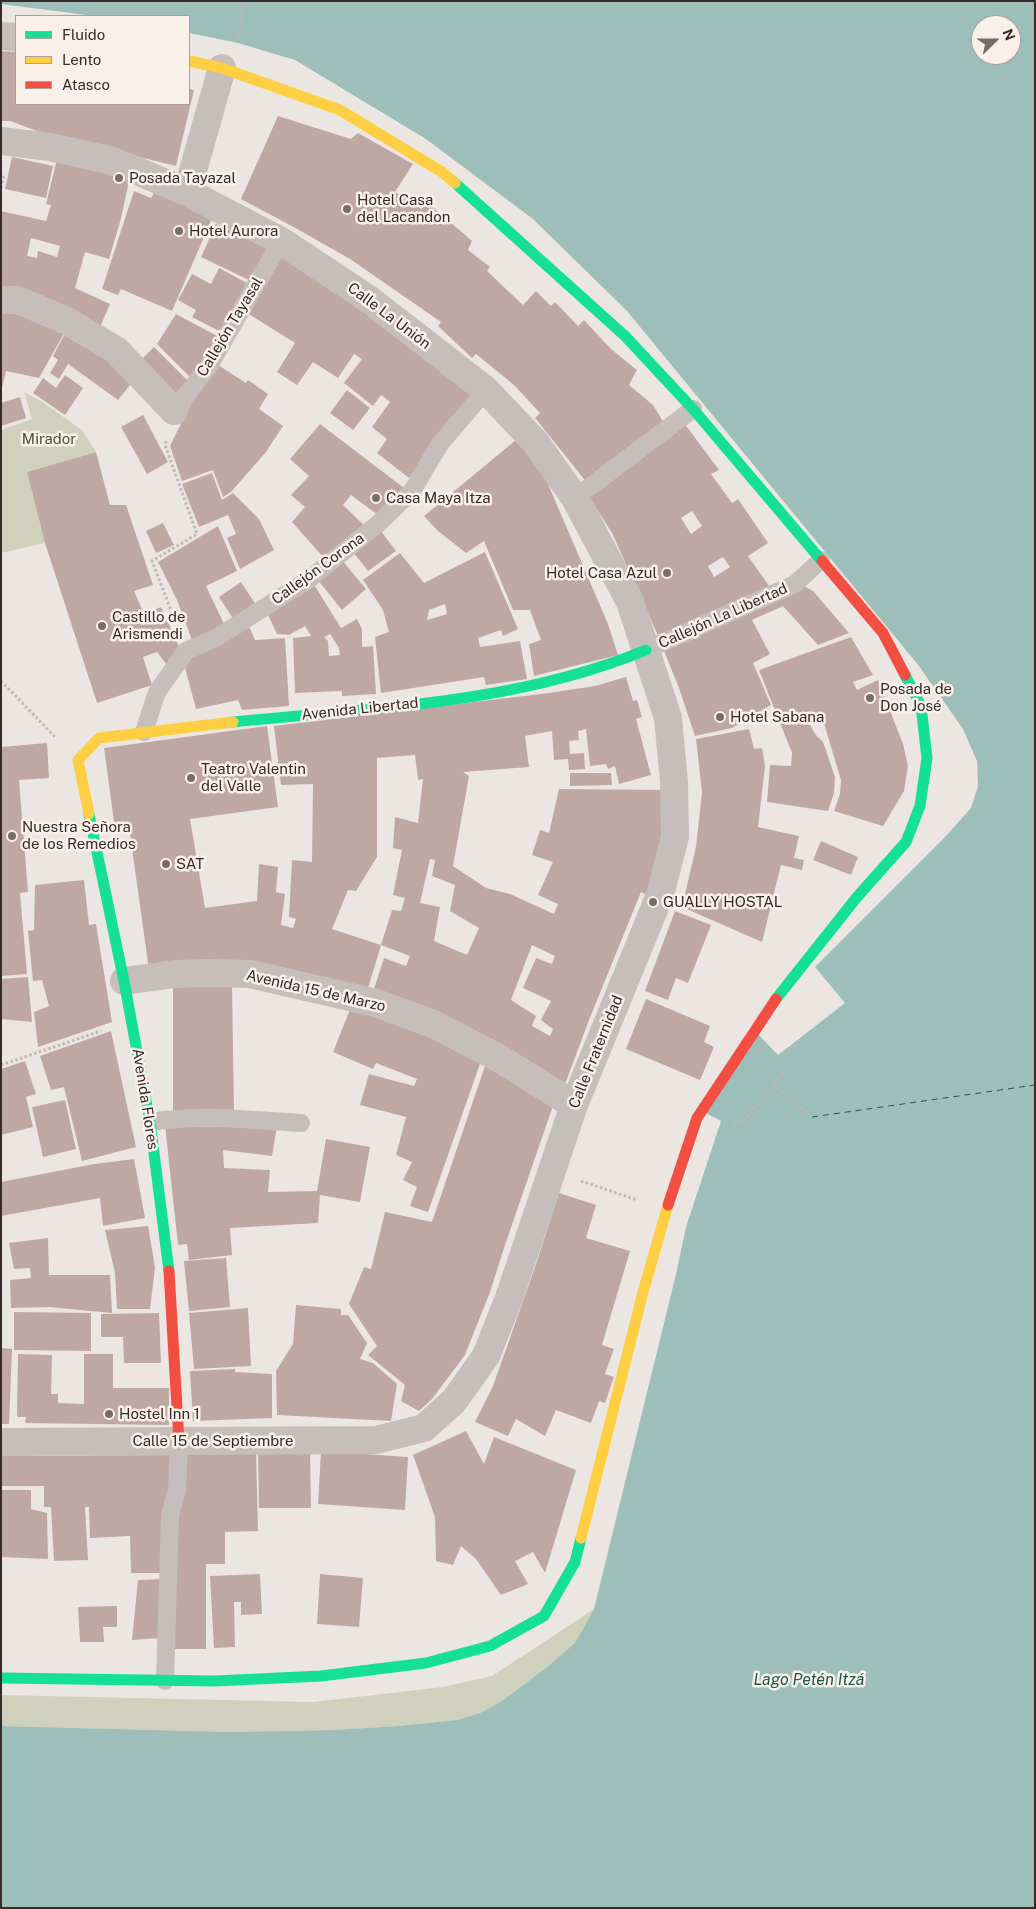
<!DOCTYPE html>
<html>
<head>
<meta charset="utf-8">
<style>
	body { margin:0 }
	#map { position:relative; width:1036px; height:1909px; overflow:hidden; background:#ece6e2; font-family:"Public Sans",sans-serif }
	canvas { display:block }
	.frame { position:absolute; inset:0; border:2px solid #372b29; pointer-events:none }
	.legend { position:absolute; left:15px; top:15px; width:175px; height:90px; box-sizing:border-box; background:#f9f0e9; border:1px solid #aba19c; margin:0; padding:6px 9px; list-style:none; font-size:15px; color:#372b29 }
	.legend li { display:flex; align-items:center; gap:10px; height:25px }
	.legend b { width:25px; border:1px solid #aba19c }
	.north { position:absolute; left:971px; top:15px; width:50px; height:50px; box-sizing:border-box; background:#f9f0e9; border:1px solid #aba19c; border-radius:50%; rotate:68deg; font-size:14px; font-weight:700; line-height:20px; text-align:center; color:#372b29 }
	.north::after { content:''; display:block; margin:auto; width:18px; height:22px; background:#766c6a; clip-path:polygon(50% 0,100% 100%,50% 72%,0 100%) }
</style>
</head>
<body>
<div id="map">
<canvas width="1036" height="1909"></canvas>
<div class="frame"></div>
<ul class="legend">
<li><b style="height:6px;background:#16e098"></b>Fluido</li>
<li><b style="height:6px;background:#ffcf43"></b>Lento</li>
<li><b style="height:6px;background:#f24e42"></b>Atasco</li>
</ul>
<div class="north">N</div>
</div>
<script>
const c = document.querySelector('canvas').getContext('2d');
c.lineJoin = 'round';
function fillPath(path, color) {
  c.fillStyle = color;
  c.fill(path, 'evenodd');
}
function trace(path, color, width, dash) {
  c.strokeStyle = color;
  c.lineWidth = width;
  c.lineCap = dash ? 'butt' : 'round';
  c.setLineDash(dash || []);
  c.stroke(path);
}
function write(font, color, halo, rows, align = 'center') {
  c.font = font + ' "Public Sans",sans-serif';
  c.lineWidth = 5;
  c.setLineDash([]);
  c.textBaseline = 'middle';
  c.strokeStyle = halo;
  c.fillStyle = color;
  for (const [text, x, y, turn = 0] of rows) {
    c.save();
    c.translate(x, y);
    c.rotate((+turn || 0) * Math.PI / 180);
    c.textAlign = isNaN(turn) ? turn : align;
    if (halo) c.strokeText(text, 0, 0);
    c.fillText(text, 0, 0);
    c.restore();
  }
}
fillPath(new Path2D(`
	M 24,392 L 41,401 L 82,430 L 96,452 L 27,472 L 45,543 L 1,553 L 1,430 L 32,419 Z
	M 594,1609 L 575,1643 L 547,1667 L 502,1701 L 480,1713 L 457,1720 L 398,1726 L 333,1730 L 229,1732 L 1,1726 L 1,1695 L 313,1702 L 443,1687 L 492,1676 Z`), '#d0d1bd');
fillPath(new Path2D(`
	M 1,1 L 1035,1 L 1035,1908 L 1,1908 L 1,1726 L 229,1732 L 333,1730 L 398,1726 L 457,1720 L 480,1713 L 502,1701 L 547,1667 L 575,1643 L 594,1609 L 676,1274 L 686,1227 L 721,1121 L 704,1112 L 755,1031 L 778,1055 L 845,1003 L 815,967 L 945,837 L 971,808 L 978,786 L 977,761 L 963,729 L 919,666 L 627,311 L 533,219 L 426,139 L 295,60 L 238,43 L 189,33 L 189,16 L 94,16 L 1,4 ZM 981,25 L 1011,25 L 1011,55 L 981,55 Z`), '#9ebeb9');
trace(new Path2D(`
	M 812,1117 L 1035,1085`), '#205652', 1, [6, 5]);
fillPath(new Path2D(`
	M 1,51 L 16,52 L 16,104 L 189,104 L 189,89 L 194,90 L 176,166 L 45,134 L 10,121 L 1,121 Z
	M 278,116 L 351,139 L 358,133 L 413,164 L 395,192 L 421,209 L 428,203 L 472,241 L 468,250 L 490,267 L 487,271 L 523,305 L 536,291 L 551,306 L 555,302 L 578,326 L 584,320 L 611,349 L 637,370 L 629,385 L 653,405 L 666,426 L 588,484 L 535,418 L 540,413 L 514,385 L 476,354 L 472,358 L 438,326 L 441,322 L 350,259 L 299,230 L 241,199 Z
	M 58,155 L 131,173 L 120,222 L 109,259 L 85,252 L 75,288 L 110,304 L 98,332 L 1,292 L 1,211 L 46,221 L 51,205 L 46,204 ZM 31,238 L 60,246 L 57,257 L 38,251 L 37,258 L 27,256 Z
	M 12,157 L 53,166 L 46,198 L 5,189 Z
	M 157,187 L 214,214 L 172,311 L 121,289 L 118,295 L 102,289 L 134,191 L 151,198 Z
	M 216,224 L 267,248 L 251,281 L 201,257 Z
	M 281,253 L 476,390 L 409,478 L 377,453 L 387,439 L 372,427 L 390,402 L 381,395 L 373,406 L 344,383 L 362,359 L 354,354 L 338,378 L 313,362 L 297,385 L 277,372 L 295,343 L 244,311 Z
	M 219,268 L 247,283 L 221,332 L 192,317 L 196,310 L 178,300 L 192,274 L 211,284 Z
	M 1,305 L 68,326 L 39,378 L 6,371 L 2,388 Z
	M 176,314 L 219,337 L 190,377 L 157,344 Z
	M 69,326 L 135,379 L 118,400 L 68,364 L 59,379 L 50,373 L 58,360 L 53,356 Z
	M 154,347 L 188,381 L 169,400 L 135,366 Z
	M 218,365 L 246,383 L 248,380 L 268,394 L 259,409 L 283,426 L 266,452 L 231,492 L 223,497 L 213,470 L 182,481 L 170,446 L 191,403 Z
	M 65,375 L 83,388 L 65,415 L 33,393 L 43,378 L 56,388 Z
	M 347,390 L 370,408 L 353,430 L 330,413 Z
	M 20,397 L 26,418 L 1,426 L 1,403 Z
	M 143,415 L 168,462 L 147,474 L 121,427 Z
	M 684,423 L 719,470 L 711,474 L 732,503 L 738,499 L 768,543 L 748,556 L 772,590 L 659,638 L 612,533 L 587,494 ZM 692,511 L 702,526 L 691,534 L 681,518 ZM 723,557 L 730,567 L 714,577 L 708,566 Z
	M 320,424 L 408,491 L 382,518 L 351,495 L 343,505 L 366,527 L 325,559 L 292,522 L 305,507 L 291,495 L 309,476 L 290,459 Z
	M 516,440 L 545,477 L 608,624 L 618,655 L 534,676 L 529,644 L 541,640 L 530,610 L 513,610 L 484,541 L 466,553 L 438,531 L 424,516 Z
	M 96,452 L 110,505 L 126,505 L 153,585 L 134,591 L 144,614 L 161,607 L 181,651 L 166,664 L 157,652 L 143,657 L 152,685 L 97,703 L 45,543 L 27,472 Z
	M 212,473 L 222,500 L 233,493 L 259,519 L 274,550 L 240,569 L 227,538 L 236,534 L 228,515 L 199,527 L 182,484 Z
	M 163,523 L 174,545 L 156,553 L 146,531 Z
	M 218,526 L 237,571 L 206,586 L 225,626 L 192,640 L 177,600 L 158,562 Z
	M 378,527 L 396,551 L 368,571 L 350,548 Z
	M 485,552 L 518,629 L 503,636 L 501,630 L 478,638 L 480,647 L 520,641 L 527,679 L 486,685 L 484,677 L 381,693 L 375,637 L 389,632 L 383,610 L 363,580 L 400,553 L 424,583 ZM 445,604 L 447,614 L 427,620 L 429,610 Z
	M 341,559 L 366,589 L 342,610 L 317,579 Z
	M 241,582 L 256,605 L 234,620 L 219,597 Z
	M 313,583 L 341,628 L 357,619 L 362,629 L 362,647 L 373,646 L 376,694 L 342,696 L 342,691 L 295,693 L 293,638 L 311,636 L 305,626 L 289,635 L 277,634 L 267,613 ZM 330,634 L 339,648 L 340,655 L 329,656 L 328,641 L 324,637 Z
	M 800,584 L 813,591 L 849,633 L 818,645 L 783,606 L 752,620 L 770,654 L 753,663 L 771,705 L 732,728 L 695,736 L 679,688 L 662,646 Z
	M 248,624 L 255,640 L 285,638 L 289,706 L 242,710 L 238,700 L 196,709 L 184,664 L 190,654 Z
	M 851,637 L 873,675 L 853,682 L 857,690 L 878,680 L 903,744 L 908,766 L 904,791 L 883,826 L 834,811 L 840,794 L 841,780 L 823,720 L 808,722 L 816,735 L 823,742 L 835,777 L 834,793 L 828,811 L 767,802 L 770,765 L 791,766 L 792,753 L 759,670 Z
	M 626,677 L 633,701 L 637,700 L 642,717 L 636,719 L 651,775 L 619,784 L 615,766 L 608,769 L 606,764 L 590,766 L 586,729 L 578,731 L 579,740 L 569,741 L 570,754 L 584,753 L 585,769 L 569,770 L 568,759 L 554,760 L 552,731 L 525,736 L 529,767 L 463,772 L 469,776 L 453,866 L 486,888 L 510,894 L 554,914 L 558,904 L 538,895 L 553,862 L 532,855 L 540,830 L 549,833 L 559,789 L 668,790 L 665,829 L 647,895 L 641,892 L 589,1020 L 564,1087 L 372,995 L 384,958 L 406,966 L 410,956 L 381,945 L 366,995 L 149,970 L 129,827 L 115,829 L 104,748 L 267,726 L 278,807 L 190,819 L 205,908 L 257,901 L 259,864 L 278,867 L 276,892 L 285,894 L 281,925 L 293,928 L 296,919 L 289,917 L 292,860 L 312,862 L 313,784 L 281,785 L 274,726 L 549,693 L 595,686 ZM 415,755 L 418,780 L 423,779 L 418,823 L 395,817 L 393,848 L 402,850 L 393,895 L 405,898 L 401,911 L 392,910 L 381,945 L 332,929 L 348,890 L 356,891 L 377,857 L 377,758 ZM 430,859 L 435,860 L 432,876 L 455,885 L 450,911 L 479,928 L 467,955 L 434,941 L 440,907 L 420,903 ZM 532,945 L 555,956 L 552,964 L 536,958 L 523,988 L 551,1001 L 541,1020 L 553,1029 L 550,1036 L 532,1026 L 536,1016 L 511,1000 Z
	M 749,729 L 754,749 L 762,748 L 765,766 L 758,827 L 799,836 L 794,858 L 804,860 L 802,870 L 781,865 L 762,942 L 682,907 L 696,847 L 702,793 L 696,739 Z
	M 47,743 L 49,778 L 19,780 L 28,892 L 20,893 L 27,974 L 1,976 L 1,747 Z
	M 570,773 L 611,773 L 612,785 L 570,786 Z
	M 821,841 L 858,857 L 851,875 L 813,860 Z
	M 84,880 L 89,925 L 96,924 L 112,1022 L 38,1047 L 34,1012 L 49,1006 L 42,980 L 33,981 L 28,931 L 34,930 L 35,885 Z
	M 675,911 L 711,925 L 688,983 L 676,978 L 668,1000 L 645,991 Z
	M 28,977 L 32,1022 L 1,1019 L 1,979 Z
	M 173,984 L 232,984 L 234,1112 L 173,1113 Z
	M 646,999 L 710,1026 L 704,1042 L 714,1047 L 700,1080 L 626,1049 Z
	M 351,1007 L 482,1058 L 428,1212 L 410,1206 L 417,1187 L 403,1180 L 412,1162 L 396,1155 L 406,1117 L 360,1105 L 369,1074 L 414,1086 L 417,1079 L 376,1063 L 373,1069 L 333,1052 Z
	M 111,1031 L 136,1147 L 82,1161 L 64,1087 L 51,1090 L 40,1056 Z
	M 25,1061 L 36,1094 L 26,1097 L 33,1127 L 1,1135 L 1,1069 Z
	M 486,1063 L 555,1100 L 505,1245 L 490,1292 L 465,1355 L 432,1399 L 419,1411 L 401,1401 L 405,1385 L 368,1355 L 377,1346 L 349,1304 L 364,1267 L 371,1269 L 385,1212 L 432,1222 Z
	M 65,1100 L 76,1149 L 43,1157 L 32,1107 Z
	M 165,1125 L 277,1127 L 272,1156 L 223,1150 L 224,1168 L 270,1170 L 268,1192 L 317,1191 L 326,1139 L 370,1147 L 360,1202 L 320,1195 L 318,1223 L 230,1228 L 232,1255 L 189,1260 L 187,1244 L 178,1245 Z
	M 134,1159 L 145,1218 L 103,1226 L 100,1198 L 1,1216 L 1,1182 L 94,1164 Z
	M 559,1193 L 596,1205 L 586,1238 L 630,1251 L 602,1345 L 614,1349 L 605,1374 L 614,1377 L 605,1403 L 599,1401 L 591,1423 L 556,1410 L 545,1436 L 516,1419 L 508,1436 L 475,1422 L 493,1386 L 535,1267 Z
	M 148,1226 L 155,1267 L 150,1309 L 117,1309 L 115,1273 L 105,1230 Z
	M 48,1238 L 49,1275 L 110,1275 L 112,1313 L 49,1307 L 11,1308 L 10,1280 L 31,1278 L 30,1268 L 14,1269 L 9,1243 Z
	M 226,1258 L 230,1307 L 189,1311 L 184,1261 Z
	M 296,1305 L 341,1309 L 341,1315 L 348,1315 L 367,1343 L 360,1359 L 373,1363 L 397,1384 L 391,1421 L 277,1415 L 276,1371 L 293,1344 Z
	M 248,1308 L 251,1366 L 194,1369 L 189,1313 Z
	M 14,1312 L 91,1313 L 91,1351 L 14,1350 Z
	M 159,1313 L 161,1363 L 124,1363 L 123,1337 L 101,1337 L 101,1314 Z
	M 1,1348 L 12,1349 L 9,1424 L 1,1424 Z
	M 18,1354 L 52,1355 L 51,1394 L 58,1394 L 58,1403 L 84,1404 L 84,1354 L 113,1354 L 113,1388 L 169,1388 L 169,1425 L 25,1423 L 26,1417 L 17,1417 Z
	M 235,1369 L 235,1372 L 272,1374 L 272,1418 L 193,1421 L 190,1371 Z
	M 466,1431 L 484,1464 L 494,1437 L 576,1470 L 545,1573 L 533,1552 L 515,1561 L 528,1584 L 501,1595 L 476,1559 L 461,1546 L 453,1565 L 436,1561 L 435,1517 L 413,1455 Z
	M 310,1448 L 311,1508 L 259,1508 L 258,1449 Z
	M 256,1451 L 258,1531 L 225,1532 L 225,1564 L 206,1564 L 206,1649 L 174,1649 L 174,1533 L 182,1452 Z
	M 321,1451 L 408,1457 L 405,1510 L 318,1504 Z
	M 170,1455 L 167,1573 L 131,1573 L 130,1536 L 90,1538 L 89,1507 L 85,1507 L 88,1560 L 54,1561 L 51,1507 L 44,1507 L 44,1486 L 1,1486 L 1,1456 Z
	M 1,1490 L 31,1490 L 31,1509 L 47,1513 L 48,1559 L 1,1557 Z
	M 260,1574 L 262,1614 L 241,1615 L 241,1602 L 234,1602 L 235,1647 L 214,1648 L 210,1576 Z
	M 320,1574 L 363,1578 L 359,1627 L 317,1624 Z
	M 164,1579 L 160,1638 L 132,1640 L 138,1580 Z
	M 117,1606 L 117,1627 L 103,1627 L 104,1642 L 80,1642 L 78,1607 Z`), '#bfa8a4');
trace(new Path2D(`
	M 238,40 L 244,1
	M 1,188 L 4,174
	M 166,441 L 165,445 L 197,534 L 152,561 L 177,626
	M 1,681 L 56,738
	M 1,1065 L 101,1031
	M 773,1085 L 812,1117
	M 734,1122 L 742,1122 L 786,1069
	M 581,1181 L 637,1200`), '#bfb7b3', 3, [2.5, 2.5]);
trace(new Path2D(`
	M 174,411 L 209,366 L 281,241
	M 575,498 L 693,409
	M 646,650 L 795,584 L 821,560
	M 144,732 L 157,692 L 186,651 L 216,638 L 308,580 L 378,524 L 412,491 L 440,444 L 486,390
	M 150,1122 C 200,1114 251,1120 301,1123
	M 165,1681 L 170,1515 L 177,1490 L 179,1442`), '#c6bebb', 18);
trace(new Path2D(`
	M 1,36 L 16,37
	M 1,141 L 50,147 L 113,161 L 187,192 L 281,241 L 370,300 L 486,390 L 536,443 L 575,498 L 630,602 L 668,718 L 674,782 L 675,837 L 660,895 L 574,1105 L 509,1298 L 486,1356 L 454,1401 L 424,1428 L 376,1440 L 1,1442
	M 187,192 L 222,68
	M 1,300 L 18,300 L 67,321 L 116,350 L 174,411
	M 124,981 L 175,974 L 209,973 L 250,974 L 376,1003 L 433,1024 L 497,1057 L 574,1105`), '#c6bebb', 28);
trace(new Path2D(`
	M 455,183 L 625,336 L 693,409 L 822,561
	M 233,722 C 371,708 516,704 646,650
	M 89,814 L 124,981 L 150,1122 L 169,1271
	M 776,999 L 857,897 L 906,842 L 920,806 L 927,758 L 921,706 L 905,675
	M 1,1678 L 215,1681 L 321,1676 L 426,1663 L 490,1646 L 544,1616 L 575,1562 L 581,1538`), '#16e098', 11);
trace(new Path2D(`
	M 189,61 L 222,68 L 340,110 L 442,172 L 455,183
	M 89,814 L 78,760 L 99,738 L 233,722
	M 581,1538 L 643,1292 L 668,1205`), '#ffcf43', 11);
trace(new Path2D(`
	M 822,561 L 883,633 L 905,675
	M 668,1205 L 697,1118 L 776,999
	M 169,1271 L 179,1442`), '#f24e42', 11);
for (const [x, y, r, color] of [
	[119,178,5,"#766c6a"],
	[347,209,5,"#766c6a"],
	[179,231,5,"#766c6a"],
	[376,498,5,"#766c6a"],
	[667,573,5,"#766c6a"],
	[102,626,5,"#766c6a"],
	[870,698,5,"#766c6a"],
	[720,717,5,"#766c6a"],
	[191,778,5,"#766c6a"],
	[12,836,5,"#766c6a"],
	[166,864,5,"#766c6a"],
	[653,902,5,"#766c6a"],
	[109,1414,5,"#766c6a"]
]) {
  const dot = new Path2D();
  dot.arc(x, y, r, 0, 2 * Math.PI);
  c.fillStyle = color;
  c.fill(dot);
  trace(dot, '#f9f0e9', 2);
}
write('15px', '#372b29', '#f9f0e9', [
	["Posada Tayazal",129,178],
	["Hotel Casa",357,200],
	["del Lacandon",357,217],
	["Hotel Aurora",189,231],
	["Casa Maya Itza",386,498],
	["Hotel Casa Azul",657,573,"right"],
	["Castillo de",112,617],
	["Arismendi",112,634],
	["Posada de",880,689],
	["Don José",880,706],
	["Hotel Sabana",730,717],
	["Teatro Valentin",201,769],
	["del Valle",201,786],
	["Nuestra Señora",22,827],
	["de los Remedios",22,844],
	["SAT",176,864],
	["GUALLY HOSTAL",663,902],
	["Hostel Inn 1",119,1414]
], 'left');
write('15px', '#372b29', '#f9f0e9', [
	["Calle La Unión",389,316,37],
	["Callejón Tayasal",230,327,-59],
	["Callejón Corona",318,569,-36],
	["Callejón La Libertad",723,616,-24],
	["Avenida Libertad",360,709,-6],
	["Avenida 15 de Marzo",316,991,13],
	["Calle Fraternidad",596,1052,-68],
	["Avenida Flores",145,1099,81],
	["Calle 15 de Septiembre",213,1441]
]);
write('15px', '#4c542e', '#f9f0e9', [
	["Mirador",49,439]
]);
write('italic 16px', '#205652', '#f9f0e9', [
	["Lago Petén Itzá",809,1680]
]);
</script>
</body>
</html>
